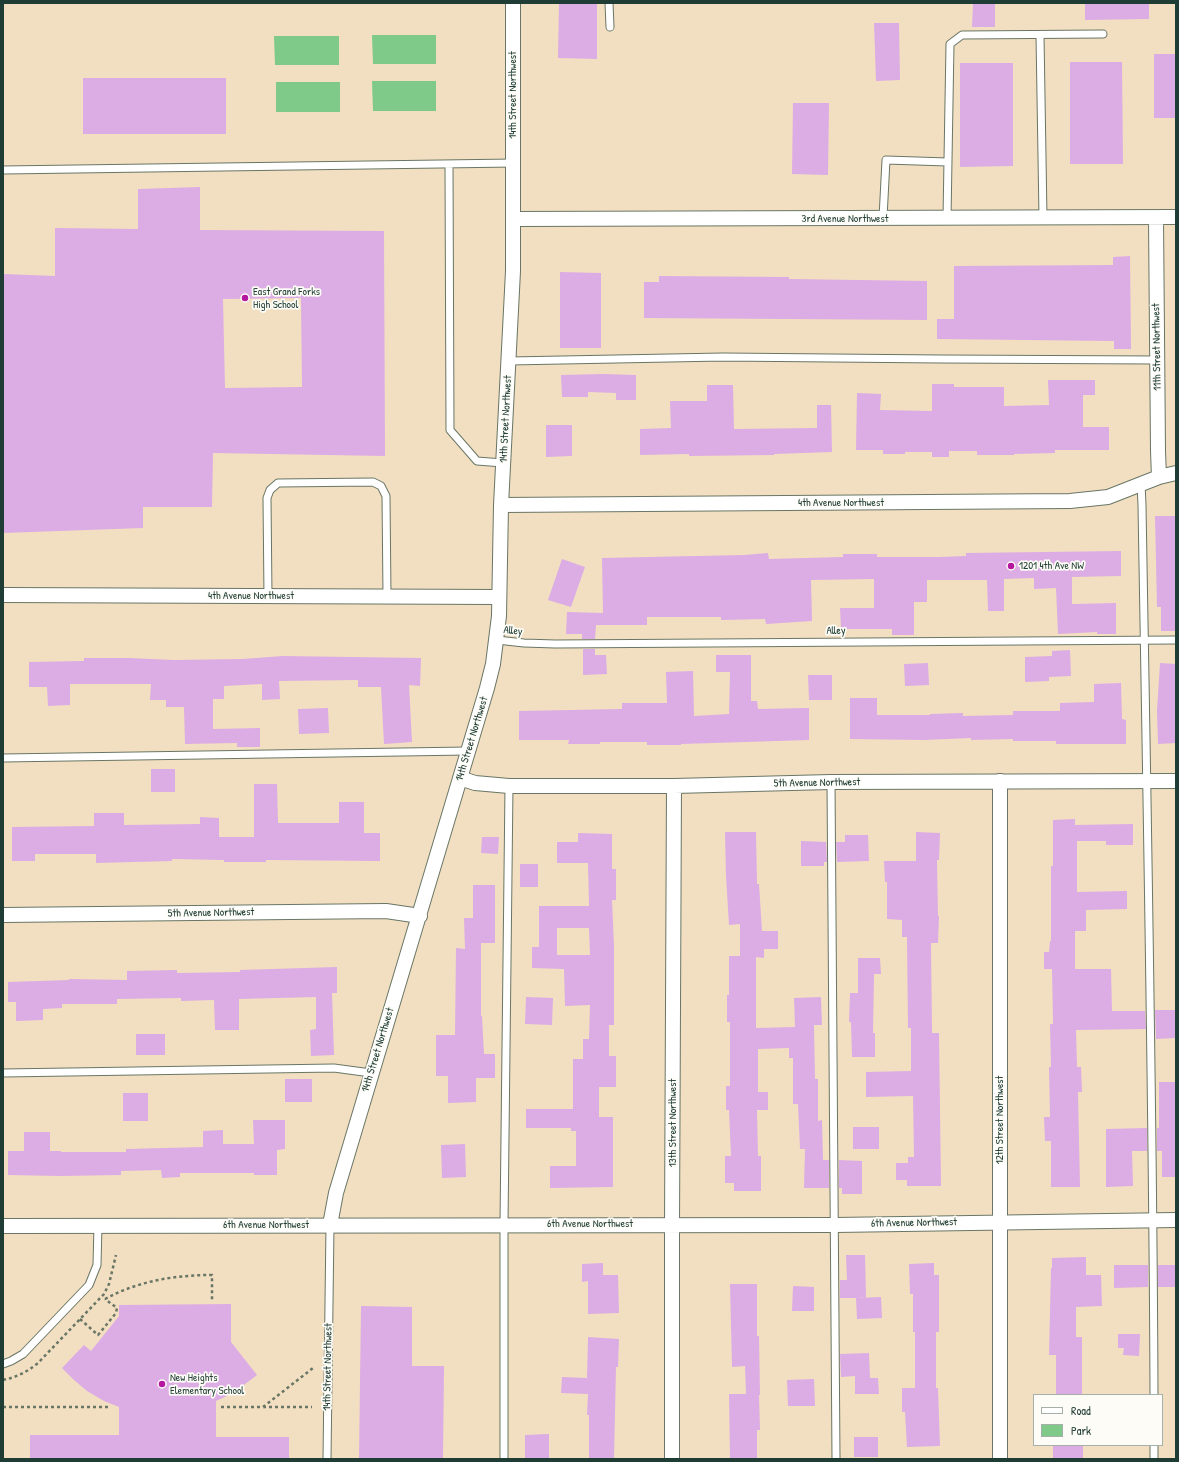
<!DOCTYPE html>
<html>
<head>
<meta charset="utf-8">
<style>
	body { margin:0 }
	#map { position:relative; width:1179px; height:1462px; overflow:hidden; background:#f2dfc1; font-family:"Patrick Hand",sans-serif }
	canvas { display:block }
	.frame { position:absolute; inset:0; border:4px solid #1f3d34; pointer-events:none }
	.legend { position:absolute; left:1033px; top:1394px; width:130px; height:52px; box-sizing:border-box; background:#fdfcf7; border:1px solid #a4b0a9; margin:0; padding:5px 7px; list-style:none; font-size:12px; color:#1f3d34 }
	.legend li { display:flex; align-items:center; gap:8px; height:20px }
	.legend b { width:20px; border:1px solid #a4b0a9 }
</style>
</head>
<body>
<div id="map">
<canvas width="1179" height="1462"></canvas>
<div class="frame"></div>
<ul class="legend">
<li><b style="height:5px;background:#fff"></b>Road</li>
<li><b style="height:11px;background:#7fca88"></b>Park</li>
</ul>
</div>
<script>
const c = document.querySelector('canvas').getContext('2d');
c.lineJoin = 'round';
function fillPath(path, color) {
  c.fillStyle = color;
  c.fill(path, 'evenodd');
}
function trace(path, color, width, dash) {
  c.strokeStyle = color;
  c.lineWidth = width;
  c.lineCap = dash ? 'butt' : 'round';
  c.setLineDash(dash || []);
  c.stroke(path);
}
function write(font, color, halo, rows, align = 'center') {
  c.font = font + ' "Patrick Hand",sans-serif';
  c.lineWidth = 3.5;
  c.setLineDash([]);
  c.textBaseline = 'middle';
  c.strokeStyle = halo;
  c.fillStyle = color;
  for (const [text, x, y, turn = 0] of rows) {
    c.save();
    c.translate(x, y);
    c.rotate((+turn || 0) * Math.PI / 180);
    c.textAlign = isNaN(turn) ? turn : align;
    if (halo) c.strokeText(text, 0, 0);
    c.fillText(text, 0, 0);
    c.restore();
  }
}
fillPath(new Path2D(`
	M 372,35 L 436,35 L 436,64 L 373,64 Z
	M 274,36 L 339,36 L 339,65 L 275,65 Z
	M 372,81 L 436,81 L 436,111 L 373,111 Z
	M 276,82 L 340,82 L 340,112 L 276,112 Z`), '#7fca88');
fillPath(new Path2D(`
	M 559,3 L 597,3 L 597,59 L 558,58 Z
	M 973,3 L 995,3 L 995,27 L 972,27 Z
	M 1085,3 L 1149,3 L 1149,19 L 1085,20 Z
	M 874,23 L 899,23 L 900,80 L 876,81 Z
	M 1154,54 L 1176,54 L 1176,118 L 1154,118 Z
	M 1070,62 L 1122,62 L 1123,164 L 1070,164 Z
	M 960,63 L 1013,63 L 1013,166 L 960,167 Z
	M 83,78 L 226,78 L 226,134 L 83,134 Z
	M 793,103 L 829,103 L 828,175 L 792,174 Z
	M 200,187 L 200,230 L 384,231 L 385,456 L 213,453 L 212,507 L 143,507 L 143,528 L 3,533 L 3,274 L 55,276 L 55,228 L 138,229 L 138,189 ZM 301,298 L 302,387 L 225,388 L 223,299 Z
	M 1130,256 L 1131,349 L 1114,349 L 1114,341 L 937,339 L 937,319 L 954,319 L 954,266 L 1113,265 L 1113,257 Z
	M 560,272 L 601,273 L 601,348 L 560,348 Z
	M 659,276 L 789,277 L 789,279 L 927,281 L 927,320 L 644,318 L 644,282 L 659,282 Z
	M 602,374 L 636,375 L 636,400 L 616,400 L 616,393 L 588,392 L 588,397 L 562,397 L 561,375 Z
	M 1048,380 L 1095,380 L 1095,395 L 1083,395 L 1083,427 L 1109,427 L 1109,450 L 1055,450 L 1055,453 L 1014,454 L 1014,455 L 977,455 L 977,451 L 949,451 L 949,457 L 932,457 L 932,452 L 905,452 L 905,454 L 883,454 L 883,450 L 856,450 L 857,393 L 881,394 L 880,410 L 932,411 L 932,384 L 954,384 L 954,387 L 1004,387 L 1004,406 L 1049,405 Z
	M 707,385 L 733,385 L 734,429 L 817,428 L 817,405 L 831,405 L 832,452 L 774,454 L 774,455 L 689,456 L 689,454 L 640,455 L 640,429 L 671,428 L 670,401 L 707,401 Z
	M 546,425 L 572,425 L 572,456 L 546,457 Z
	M 1155,516 L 1176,516 L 1176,631 L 1161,631 L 1161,607 L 1157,607 Z
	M 1121,551 L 1121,576 L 1072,577 L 1072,604 L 1116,603 L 1116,634 L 1097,634 L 1097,632 L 1058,634 L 1056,588 L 1034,589 L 1034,578 L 1004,579 L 1004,611 L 988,611 L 987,580 L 927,580 L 927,602 L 914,602 L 914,635 L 892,635 L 892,629 L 841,629 L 840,608 L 874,608 L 874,579 L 811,580 L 812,621 L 766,624 L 765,619 L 721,620 L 721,617 L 647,617 L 647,625 L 596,625 L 595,639 L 582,639 L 582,634 L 566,634 L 567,612 L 603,613 L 602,558 L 744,555 L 768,553 L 769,559 L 843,557 L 843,554 L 877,554 L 877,557 L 939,557 L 966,556 L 966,553 Z
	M 562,559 L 585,567 L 571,607 L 548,600 Z
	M 583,649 L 595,649 L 595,655 L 606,655 L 607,674 L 583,675 Z
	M 1070,650 L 1071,676 L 1049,677 L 1049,681 L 1025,682 L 1025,657 L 1052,656 L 1052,651 Z
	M 716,655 L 751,655 L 751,701 L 757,701 L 758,709 L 809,708 L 809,740 L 681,744 L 681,745 L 647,745 L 647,742 L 600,742 L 600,744 L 568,744 L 569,740 L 519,740 L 519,711 L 622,709 L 622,703 L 667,703 L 666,672 L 693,671 L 694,716 L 729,714 L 730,672 L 716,672 Z
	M 283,656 L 421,658 L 420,686 L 409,685 L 412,742 L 384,744 L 381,687 L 358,687 L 358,680 L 279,681 L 280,699 L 262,700 L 262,684 L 224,686 L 224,699 L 213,699 L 213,729 L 260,728 L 260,747 L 237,747 L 237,743 L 185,744 L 184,707 L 166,707 L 166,700 L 150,700 L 151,684 L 70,684 L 70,705 L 48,706 L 47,687 L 29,687 L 29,662 L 84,661 L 84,658 L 129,658 L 174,660 L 242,659 Z
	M 928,663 L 929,685 L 905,686 L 904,664 Z
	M 1160,663 L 1176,664 L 1176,743 L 1158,744 L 1157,711 Z
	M 808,675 L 832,675 L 832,700 L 809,700 Z
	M 1121,683 L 1122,719 L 1126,720 L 1126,744 L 1056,744 L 1056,741 L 1013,741 L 1013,739 L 971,740 L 971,738 L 924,740 L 850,739 L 850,698 L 877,698 L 877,715 L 930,715 L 930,714 L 963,713 L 963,716 L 1013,715 L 1013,711 L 1060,711 L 1060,703 L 1094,702 L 1094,684 Z
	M 328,708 L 329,733 L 299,734 L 298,709 Z
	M 151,769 L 175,769 L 175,792 L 151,792 Z
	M 254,784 L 277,784 L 278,823 L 339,823 L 339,802 L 364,802 L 364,833 L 380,833 L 380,861 L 266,860 L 266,862 L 224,862 L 224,860 L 172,859 L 172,861 L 96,863 L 96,854 L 35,854 L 35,861 L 12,861 L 12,827 L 94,826 L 94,813 L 124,813 L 124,825 L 200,824 L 200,817 L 219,818 L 219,837 L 254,837 Z
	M 1075,819 L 1075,825 L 1133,824 L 1133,845 L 1106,845 L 1106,841 L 1077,841 L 1077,892 L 1127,891 L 1127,909 L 1086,910 L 1086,931 L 1075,931 L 1075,969 L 1111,969 L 1112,1011 L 1145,1011 L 1146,1029 L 1076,1030 L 1077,1067 L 1081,1067 L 1082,1092 L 1078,1092 L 1080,1187 L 1051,1187 L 1051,1141 L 1045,1141 L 1044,1117 L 1050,1117 L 1049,1067 L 1051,1067 L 1050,1024 L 1053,1024 L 1052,969 L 1044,969 L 1044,952 L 1049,952 L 1050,941 L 1051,941 L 1051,866 L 1053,866 L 1053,820 Z
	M 725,832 L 756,832 L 757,884 L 759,884 L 762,931 L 778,931 L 778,949 L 764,949 L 764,958 L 756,957 L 756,1028 L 795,1027 L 794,998 L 821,997 L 822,1025 L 814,1025 L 815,1079 L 818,1079 L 818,1121 L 822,1120 L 823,1160 L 829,1160 L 829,1188 L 804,1188 L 805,1149 L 800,1149 L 798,1104 L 793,1104 L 793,1058 L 789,1058 L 789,1048 L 758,1049 L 758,1092 L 768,1092 L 768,1110 L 757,1110 L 758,1156 L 761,1156 L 761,1191 L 734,1191 L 734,1183 L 725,1183 L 725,1156 L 731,1156 L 729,1110 L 726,1110 L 726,1086 L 730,1086 L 730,1022 L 727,1022 L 727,995 L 729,995 L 729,956 L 740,956 L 740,924 L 729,925 L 726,876 Z
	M 916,832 L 940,833 L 939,860 L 937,860 L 938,916 L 939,916 L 938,943 L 931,943 L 932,1033 L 939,1033 L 941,1186 L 907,1186 L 907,1180 L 896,1180 L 896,1163 L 908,1163 L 908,1157 L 914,1157 L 913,1096 L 866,1097 L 866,1072 L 911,1071 L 911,1028 L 908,1028 L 907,937 L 902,937 L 902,920 L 887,919 L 887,882 L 885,882 L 884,861 L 916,861 Z
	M 578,833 L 612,834 L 612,869 L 616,869 L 616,900 L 612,900 L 614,946 L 614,1025 L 609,1025 L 609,1056 L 616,1056 L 616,1087 L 599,1087 L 599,1117 L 613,1117 L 613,1187 L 550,1188 L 550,1166 L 576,1166 L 576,1131 L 571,1131 L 571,1128 L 526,1128 L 526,1109 L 573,1109 L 573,1059 L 583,1059 L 583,1039 L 589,1039 L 590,1005 L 565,1006 L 564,969 L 532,968 L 532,947 L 539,947 L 539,906 L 589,906 L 588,863 L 557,863 L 557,842 L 578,842 ZM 557,928 L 589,928 L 590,955 L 557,955 Z
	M 845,835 L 868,835 L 869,861 L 837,862 L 836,842 L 845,842 Z
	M 482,837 L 499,837 L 498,854 L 481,853 Z
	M 801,841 L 826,842 L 827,862 L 824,862 L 824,866 L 801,866 Z
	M 520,864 L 538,864 L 538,887 L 520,887 Z
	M 473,885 L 495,885 L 495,943 L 481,943 L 481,1016 L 482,1016 L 484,1054 L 495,1054 L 495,1078 L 476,1078 L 476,1102 L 448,1103 L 448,1076 L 436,1076 L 436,1035 L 455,1035 L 456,948 L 465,949 L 464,918 L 473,918 Z
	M 858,958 L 880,958 L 881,974 L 874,974 L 873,1033 L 875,1033 L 875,1057 L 852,1057 L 851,1022 L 849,1022 L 850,993 L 858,993 Z
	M 337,967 L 337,993 L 332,993 L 334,1055 L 311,1056 L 310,1030 L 316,1029 L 316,997 L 239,999 L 239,1030 L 215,1030 L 214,1000 L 181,1001 L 181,998 L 117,999 L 117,1004 L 62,1004 L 62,1008 L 43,1009 L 43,1020 L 16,1021 L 16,1002 L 8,1002 L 8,982 L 69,980 L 69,979 L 127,980 L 127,971 L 177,970 L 177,973 L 240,972 L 240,970 Z
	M 526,997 L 553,998 L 552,1025 L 525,1024 Z
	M 1155,1010 L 1176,1010 L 1176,1038 L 1156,1039 Z
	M 136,1034 L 165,1034 L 165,1055 L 136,1055 Z
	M 285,1079 L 312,1079 L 312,1102 L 285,1102 Z
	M 1159,1082 L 1176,1082 L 1176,1177 L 1162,1177 L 1162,1151 L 1157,1151 L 1157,1128 L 1159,1128 Z
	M 123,1093 L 148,1093 L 148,1121 L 123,1121 Z
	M 253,1120 L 285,1120 L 285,1149 L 277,1150 L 277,1175 L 254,1175 L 254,1173 L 180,1173 L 180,1177 L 162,1178 L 161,1170 L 121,1171 L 121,1175 L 60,1176 L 8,1175 L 8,1151 L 24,1151 L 24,1132 L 50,1132 L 50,1151 L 61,1151 L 61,1152 L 126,1152 L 126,1149 L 203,1147 L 203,1131 L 223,1130 L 223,1144 L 254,1144 Z
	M 853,1127 L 879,1127 L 879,1149 L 853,1149 Z
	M 1147,1128 L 1147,1151 L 1132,1151 L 1133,1186 L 1106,1187 L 1106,1129 Z
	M 465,1144 L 466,1177 L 442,1178 L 441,1145 Z
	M 839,1160 L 862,1161 L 862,1194 L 842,1194 L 842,1188 L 839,1188 Z
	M 846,1255 L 865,1255 L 866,1298 L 840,1298 L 840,1280 L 847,1280 Z
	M 1086,1257 L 1086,1275 L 1101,1275 L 1102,1306 L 1076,1307 L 1076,1337 L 1082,1337 L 1082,1395 L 1056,1395 L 1056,1355 L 1049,1355 L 1051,1268 L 1052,1268 L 1052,1258 Z
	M 603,1263 L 603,1275 L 618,1275 L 619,1313 L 588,1314 L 588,1281 L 582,1282 L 582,1264 Z
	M 934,1263 L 934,1275 L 939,1275 L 939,1332 L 936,1332 L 936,1388 L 938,1388 L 940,1446 L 907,1447 L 905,1412 L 902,1412 L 902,1388 L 915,1388 L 915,1332 L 913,1332 L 913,1294 L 910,1294 L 909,1264 Z
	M 1114,1265 L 1148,1265 L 1148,1287 L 1114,1288 Z
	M 1158,1265 L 1175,1265 L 1175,1287 L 1158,1287 Z
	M 730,1284 L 757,1284 L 757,1336 L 759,1336 L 760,1395 L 759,1395 L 760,1430 L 757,1430 L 757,1459 L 730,1459 L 729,1394 L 746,1394 L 745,1366 L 732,1367 Z
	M 793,1286 L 814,1287 L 814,1311 L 792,1311 Z
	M 881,1297 L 882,1318 L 857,1319 L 856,1298 Z
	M 231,1304 L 231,1342 L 257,1375 L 240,1388 L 227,1396 L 216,1401 L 216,1437 L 289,1437 L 289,1459 L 30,1459 L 30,1435 L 119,1435 L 119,1407 L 104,1401 L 87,1391 L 74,1380 L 62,1368 L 84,1345 L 91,1351 L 119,1316 L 119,1305 Z
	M 361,1306 L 412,1307 L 412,1366 L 444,1366 L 443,1459 L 359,1459 Z
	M 1118,1334 L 1140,1334 L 1139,1356 L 1123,1355 L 1124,1348 L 1118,1348 Z
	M 588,1337 L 619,1339 L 618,1367 L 616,1367 L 614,1459 L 589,1459 L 589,1415 L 587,1415 L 588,1394 L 561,1393 L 562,1377 L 587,1378 Z
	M 869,1353 L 870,1378 L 878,1378 L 879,1394 L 855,1394 L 855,1376 L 841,1377 L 840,1354 Z
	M 814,1379 L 815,1406 L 788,1406 L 787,1380 Z
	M 549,1434 L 549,1459 L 525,1459 L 525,1435 Z
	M 854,1437 L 878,1437 L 878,1457 L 854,1457 Z
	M 1053,1446 L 1083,1446 L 1083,1459 L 1053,1459 Z`), '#dcace5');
const service = new Path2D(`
	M 609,3 L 610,27
	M 1040,35 L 1043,218
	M 449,164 L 450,430 L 477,461 L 503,463
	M 3,170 L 514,163
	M 883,218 L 886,160 L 948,162
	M 947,218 L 950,44 L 962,35 L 1103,34
	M 509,361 L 723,357 L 941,359 L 1157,360
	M 1141,484 L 1142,505 C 1147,802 1153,1098 1154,1395
	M 268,596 L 267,498 L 270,490 L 278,483 L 373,482 L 381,486 L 386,496 L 387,596
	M 497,640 L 524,643 L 555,644 L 1176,640
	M 3,758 L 468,751
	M 831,782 L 836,1459
	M 3,1073 L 334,1068 L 371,1073
	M 3,1364 L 11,1361 L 23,1354 L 89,1285 L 97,1265 L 98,1225
	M 1154,1445 L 1154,1459
	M 327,1459 L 330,1225
	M 504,1459 L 504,1224 L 509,786`);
const minor = new Path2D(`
	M 1156,218 L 1158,451 L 1159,477
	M 514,219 L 1176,217
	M 501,505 L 1070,501 L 1108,497 L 1159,477 L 1176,473
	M 3,595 L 499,597
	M 460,778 L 475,783 L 509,786 L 674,786 L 831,782 L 1176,781
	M 1000,781 L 1000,1459
	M 3,915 L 386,911 L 420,916
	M 330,1225 L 336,1193 L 487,688 L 493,664 L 499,616 L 501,505 L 513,271 L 513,3
	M 3,1226 L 835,1225 L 1176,1220
	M 672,1459 L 672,1225 L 674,786`);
trace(service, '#697665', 9);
trace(minor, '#697665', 16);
trace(new Path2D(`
	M 105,1299 C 138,1281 175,1275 212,1275 L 212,1302
	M 80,1319 L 98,1335 L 116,1313 L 117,1308 L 105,1299
	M 3,1380 C 17,1377 27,1372 38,1363 L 104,1294 L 109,1284 L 116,1255
	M 3,1407 L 108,1407
	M 221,1407 L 312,1407
	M 263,1407 L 313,1368`), '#697665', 2.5, [3, 3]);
trace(service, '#fff', 7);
trace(minor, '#fff', 14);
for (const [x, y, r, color] of [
	[245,298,4,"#b5179e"],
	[1011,566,4,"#b5179e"],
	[162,1384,4,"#b5179e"]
]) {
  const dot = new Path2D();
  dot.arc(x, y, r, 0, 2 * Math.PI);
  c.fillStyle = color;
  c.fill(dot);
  trace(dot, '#fdfcf7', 1.5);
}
write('11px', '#1f3d34', '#fdfcf7', [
	["14th Street Northwest",513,95,-90],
	["3rd Avenue Northwest",845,219],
	["11th Street Northwest",1157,347,-91],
	["14th Street Northwest",506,419,-87],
	["4th Avenue Northwest",841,503],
	["4th Avenue Northwest",251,596],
	["Alley",513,631,6],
	["Alley",836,631,-1],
	["14th Street Northwest",472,739,-73],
	["5th Avenue Northwest",817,783,-1],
	["5th Avenue Northwest",211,913,-1],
	["14th Street Northwest",378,1050,-73],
	["12th Street Northwest",1000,1120,-90],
	["13th Street Northwest",673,1123,-90],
	["6th Avenue Northwest",914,1223,-1],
	["6th Avenue Northwest",590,1224],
	["6th Avenue Northwest",266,1225],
	["14th Street Northwest",328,1367,-89]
]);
write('11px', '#1f3d34', '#fdfcf7', [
	["East Grand Forks",253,292],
	["High School",253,305],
	["1201 4th Ave NW",1019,566],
	["New Heights",170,1378],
	["Elementary School",170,1391]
], 'left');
</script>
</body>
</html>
